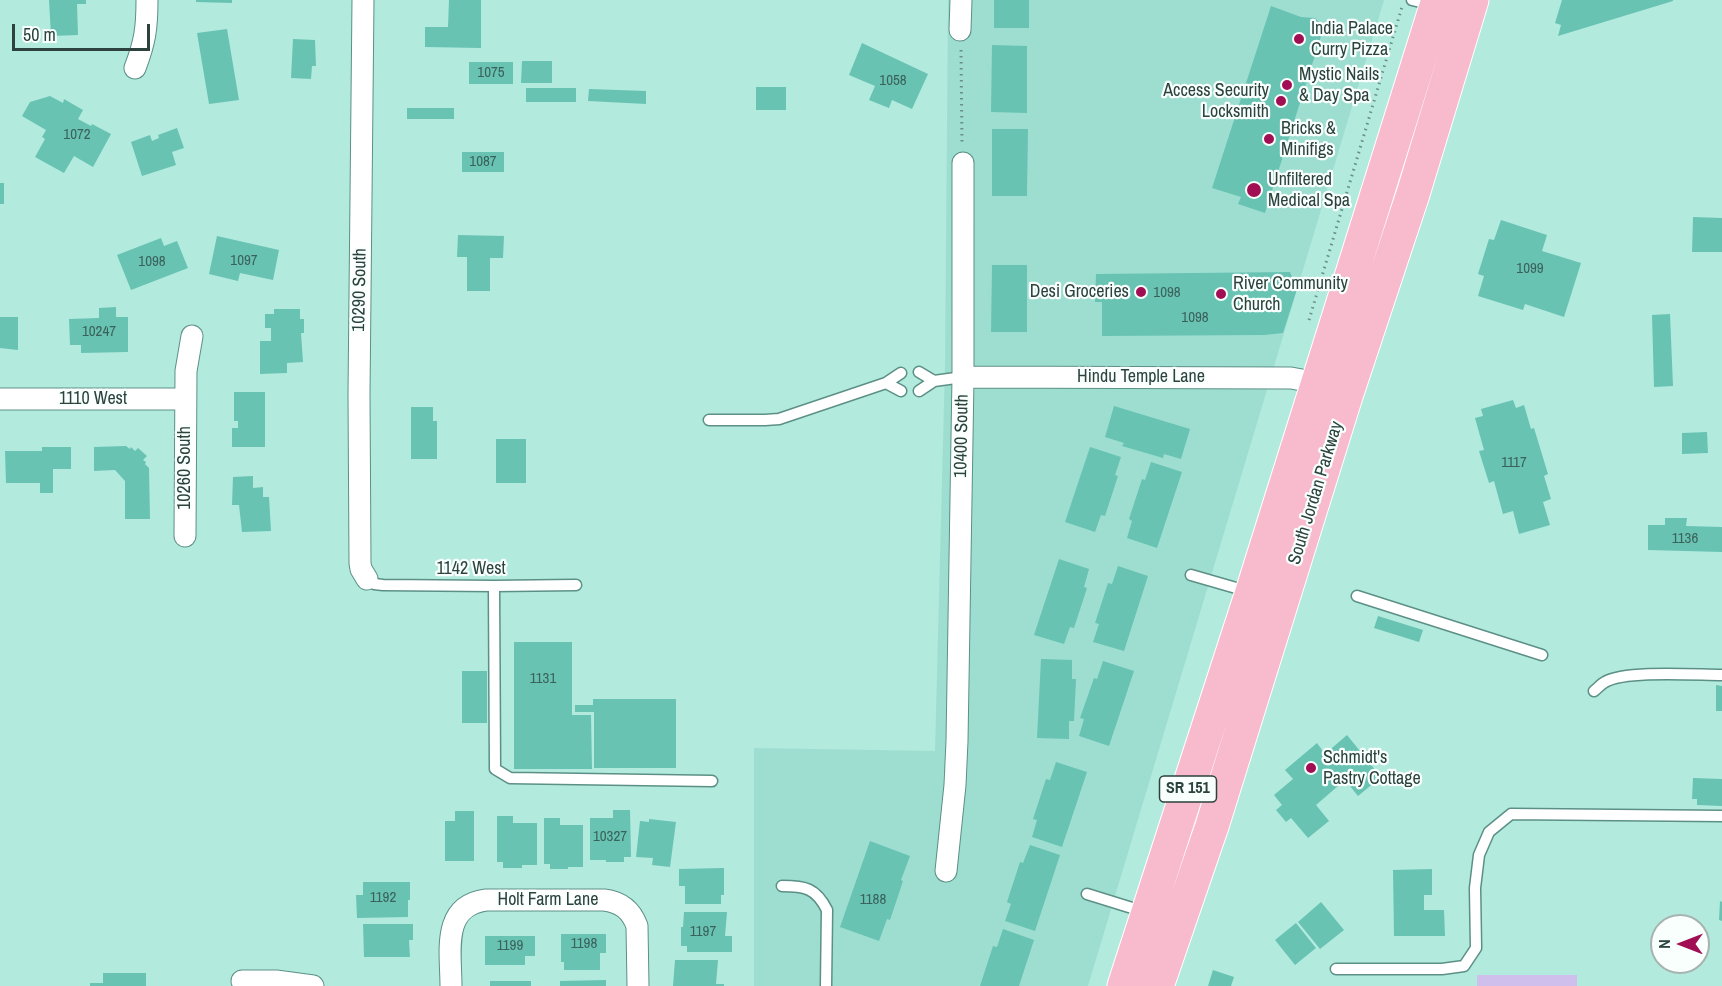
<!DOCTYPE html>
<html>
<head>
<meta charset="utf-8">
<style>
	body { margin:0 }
	#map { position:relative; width:1722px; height:986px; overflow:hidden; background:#b2eade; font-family:"Archivo Narrow",sans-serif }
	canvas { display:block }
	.north { position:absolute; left:1650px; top:914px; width:60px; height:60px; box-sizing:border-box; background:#f9fffd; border:2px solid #a7b3b0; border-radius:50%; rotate:270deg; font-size:16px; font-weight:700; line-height:24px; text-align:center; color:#2b423d }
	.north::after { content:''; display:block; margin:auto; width:21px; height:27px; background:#a10e54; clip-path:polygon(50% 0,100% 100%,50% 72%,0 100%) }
	.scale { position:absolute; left:12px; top:24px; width:138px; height:27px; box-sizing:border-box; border:3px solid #2b423d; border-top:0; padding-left:8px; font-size:18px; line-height:21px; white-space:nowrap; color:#2b423d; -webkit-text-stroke:4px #f9fffd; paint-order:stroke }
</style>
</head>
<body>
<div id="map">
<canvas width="1722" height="986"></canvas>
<div class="north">N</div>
<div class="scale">50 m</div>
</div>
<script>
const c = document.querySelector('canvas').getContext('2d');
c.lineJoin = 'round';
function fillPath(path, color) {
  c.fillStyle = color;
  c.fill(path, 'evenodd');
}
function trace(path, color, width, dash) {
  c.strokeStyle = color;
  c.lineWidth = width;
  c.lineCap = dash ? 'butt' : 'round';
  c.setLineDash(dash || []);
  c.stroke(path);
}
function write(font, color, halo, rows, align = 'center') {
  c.font = font + ' "Archivo Narrow",sans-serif';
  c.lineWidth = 4.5;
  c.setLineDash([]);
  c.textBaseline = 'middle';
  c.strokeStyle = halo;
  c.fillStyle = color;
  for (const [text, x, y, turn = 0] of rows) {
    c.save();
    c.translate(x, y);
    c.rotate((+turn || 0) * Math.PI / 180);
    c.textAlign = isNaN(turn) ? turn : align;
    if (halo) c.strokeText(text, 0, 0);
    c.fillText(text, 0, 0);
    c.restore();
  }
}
fillPath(new Path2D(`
	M 948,0 L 1384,0 L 1088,986 L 754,986 L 754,748 L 935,751 L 945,365 Z`), '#9eded1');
fillPath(new Path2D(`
	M 1577,975 L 1577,986 L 1477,986 L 1477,975 Z`), '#cebfec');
fillPath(new Path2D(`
	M 49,0 L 86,0 L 86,4 L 77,4 L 78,35 L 51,36 Z
	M 196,0 L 232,0 L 232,3 L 196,2 Z
	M 449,0 L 481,0 L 481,48 L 425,47 L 425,27 L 448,27 Z
	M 994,0 L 1029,0 L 1029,28 L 994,28 Z
	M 1562,0 L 1673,0 L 1673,1 L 1558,36 L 1561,25 L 1555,23 Z
	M 1271,6 L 1301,17 L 1315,18 L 1324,27 L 1265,213 L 1238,204 L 1241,197 L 1212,188 Z
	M 227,29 L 239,100 L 209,104 L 197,33 Z
	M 293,39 L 315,40 L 316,66 L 312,66 L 311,79 L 291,78 Z
	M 862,43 L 928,74 L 912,109 L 892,100 L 889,108 L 869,100 L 875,86 L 849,75 Z
	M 992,45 L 1027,46 L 1027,113 L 991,112 Z
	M 522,61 L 552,61 L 552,83 L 521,83 Z
	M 469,62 L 513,62 L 513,84 L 469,84 Z
	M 756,87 L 786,87 L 786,110 L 756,110 Z
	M 526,88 L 576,88 L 576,102 L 526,102 Z
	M 589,89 L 646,91 L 646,104 L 588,101 Z
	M 50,96 L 63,103 L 64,99 L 83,110 L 78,119 L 91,126 L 92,124 L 111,134 L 93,167 L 74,156 L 64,173 L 35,157 L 45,139 L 42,137 L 46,130 L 22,116 L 30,102 Z
	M 407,108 L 454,108 L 454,119 L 407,119 Z
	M 177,128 L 184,148 L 172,152 L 176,165 L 142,176 L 131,142 L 150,135 L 152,141 L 159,138 L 158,135 Z
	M 992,129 L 1028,129 L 1027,196 L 992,196 Z
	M 462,152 L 504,152 L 504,172 L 462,172 Z
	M 0,183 L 4,183 L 4,204 L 0,204 Z
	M 1693,217 L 1722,218 L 1722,252 L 1692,252 Z
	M 1501,220 L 1547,235 L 1542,251 L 1581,263 L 1564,317 L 1525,304 L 1523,310 L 1478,296 L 1484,276 L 1478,274 L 1489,239 L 1494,240 Z
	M 458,235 L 504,236 L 503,258 L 490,258 L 490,291 L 467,291 L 467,257 L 457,257 Z
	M 217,236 L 279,250 L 273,280 L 240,273 L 238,281 L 209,274 Z
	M 161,238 L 164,246 L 177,241 L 188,268 L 131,290 L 117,255 Z
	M 992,265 L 1027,265 L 1027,332 L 991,332 Z
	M 1290,272 L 1297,289 L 1283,333 L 1264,335 L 1102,336 L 1102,302 L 1095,302 L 1096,274 Z
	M 116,307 L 116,317 L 128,317 L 128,352 L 81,353 L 81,345 L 70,345 L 69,319 L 99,318 L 99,308 Z
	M 274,309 L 300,309 L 300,319 L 304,319 L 304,333 L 301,333 L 303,362 L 287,363 L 287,373 L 260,374 L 260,341 L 271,341 L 271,328 L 265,328 L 265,314 L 274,314 Z
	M 1670,314 L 1673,386 L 1654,387 L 1652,315 Z
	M 0,317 L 18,317 L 18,350 L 0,348 Z
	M 234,392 L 265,392 L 265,447 L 232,447 L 232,428 L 238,428 L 238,421 L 234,421 Z
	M 1513,400 L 1516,408 L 1524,405 L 1531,429 L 1534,428 L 1548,474 L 1544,476 L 1551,499 L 1543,502 L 1550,525 L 1519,534 L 1513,511 L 1503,514 L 1494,481 L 1489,483 L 1479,451 L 1484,450 L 1475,418 L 1483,416 L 1481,409 Z
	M 1114,406 L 1190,429 L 1181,459 L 1164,454 L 1163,458 L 1122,446 L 1124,443 L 1105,437 Z
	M 411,407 L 433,407 L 433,421 L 437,421 L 437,459 L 411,459 Z
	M 1707,432 L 1708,453 L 1682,454 L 1682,433 Z
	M 496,439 L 526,439 L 526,483 L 496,483 Z
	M 126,446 L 130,449 L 131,447 L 135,451 L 138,448 L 147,456 L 143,460 L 146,462 L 145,464 L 149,468 L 150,519 L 125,519 L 125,481 L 115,470 L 94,471 L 94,447 Z
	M 42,447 L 71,447 L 71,469 L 53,469 L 53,493 L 40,493 L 40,483 L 6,483 L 5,451 L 42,451 Z
	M 1090,447 L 1121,457 L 1115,475 L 1118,476 L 1105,516 L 1101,515 L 1095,532 L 1065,522 Z
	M 1151,462 L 1182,472 L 1157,548 L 1127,538 L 1132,521 L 1129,519 L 1142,479 L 1145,480 Z
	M 253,476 L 253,488 L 263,487 L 263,497 L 269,497 L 271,531 L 242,532 L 239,505 L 232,505 L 233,477 Z
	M 1665,518 L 1687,518 L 1686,526 L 1722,527 L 1722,552 L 1648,550 L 1648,525 L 1665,525 Z
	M 1059,559 L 1089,569 L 1084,587 L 1087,588 L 1074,628 L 1070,627 L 1064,644 L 1034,635 Z
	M 1118,566 L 1148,576 L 1124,651 L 1093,642 L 1099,624 L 1095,623 L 1108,583 L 1112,584 Z
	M 1378,616 L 1423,630 L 1419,642 L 1374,628 Z
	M 514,642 L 572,642 L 572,715 L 591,715 L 592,769 L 514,769 Z
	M 1041,659 L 1072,660 L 1072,679 L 1076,679 L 1074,721 L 1069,721 L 1069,739 L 1037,738 Z
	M 1103,661 L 1134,671 L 1109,746 L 1079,736 L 1084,719 L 1080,718 L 1094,678 L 1097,679 Z
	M 462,671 L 487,671 L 487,723 L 462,723 Z
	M 1716,685 L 1722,686 L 1722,711 L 1716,711 Z
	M 593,699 L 676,699 L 676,768 L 594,768 L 594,712 L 575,712 L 575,705 L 593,705 Z
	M 1347,735 L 1381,777 L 1358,796 L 1345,780 L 1316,805 L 1329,821 L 1308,838 L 1291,818 L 1286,822 L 1276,810 L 1282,805 L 1274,795 L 1293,779 L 1285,770 L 1317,743 L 1325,754 Z
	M 1056,762 L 1087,772 L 1062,847 L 1032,837 L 1037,820 L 1033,819 L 1046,779 L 1050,780 Z
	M 1693,778 L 1722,779 L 1722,806 L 1697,805 L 1697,799 L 1692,799 Z
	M 613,810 L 630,810 L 631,857 L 624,857 L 624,862 L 606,862 L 606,860 L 590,860 L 590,818 L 613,818 Z
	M 455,811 L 474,811 L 474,861 L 445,861 L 445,821 L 455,821 Z
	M 497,816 L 513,816 L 513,823 L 537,823 L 537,865 L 522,865 L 522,868 L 503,868 L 503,862 L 497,862 Z
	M 544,818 L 560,818 L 560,825 L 583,825 L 583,867 L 568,867 L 568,869 L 550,869 L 550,864 L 544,864 Z
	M 649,819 L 676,822 L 670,867 L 652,865 L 653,858 L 636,857 L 640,821 L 649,822 Z
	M 870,841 L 910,856 L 901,880 L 903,881 L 890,920 L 887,919 L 879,941 L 840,927 Z
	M 1030,845 L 1060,855 L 1035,931 L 1005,921 L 1011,904 L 1007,902 L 1020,862 L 1023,863 Z
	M 724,868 L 724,895 L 721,895 L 721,904 L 685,904 L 685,886 L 679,886 L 679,869 Z
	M 1432,869 L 1432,895 L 1424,895 L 1424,910 L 1444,910 L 1445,936 L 1394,936 L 1393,870 Z
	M 363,882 L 410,882 L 410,900 L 408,900 L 408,917 L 357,918 L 356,895 L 363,895 Z
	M 1720,901 L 1722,902 L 1722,921 L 1719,920 Z
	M 1321,902 L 1344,930 L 1320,949 L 1298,922 Z
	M 684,912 L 727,912 L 725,936 L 732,936 L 732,952 L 687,952 L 687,946 L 681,946 L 681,927 L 683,927 Z
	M 1296,923 L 1316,948 L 1295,965 L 1275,940 Z
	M 363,924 L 413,924 L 413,940 L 409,940 L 410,957 L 364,957 Z
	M 1003,929 L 1034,940 L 1019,986 L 980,986 L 993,946 L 997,947 Z
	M 561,934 L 606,934 L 606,953 L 600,953 L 600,970 L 564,970 L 564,962 L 561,962 Z
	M 485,936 L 535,936 L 535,956 L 525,956 L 525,965 L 485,965 Z
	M 675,960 L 718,960 L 716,984 L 724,984 L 724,986 L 673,986 Z
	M 1213,970 L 1234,977 L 1231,986 L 1208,986 Z
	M 103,973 L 146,973 L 146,986 L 90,986 L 90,983 L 103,983 Z
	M 606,980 L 606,986 L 560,986 L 560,981 Z
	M 490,981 L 531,981 L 531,986 L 490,986 Z`), '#68c3b3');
const lane = new Path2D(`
	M 1412,0 L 1433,5
	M 919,372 L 934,381
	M 901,373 L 886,383 L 901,391
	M 919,391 L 934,381 L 963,377
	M 709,420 L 765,420 L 779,419 L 886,383
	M 1191,575 L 1250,592
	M 367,579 L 374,584 L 383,585 L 494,586 L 576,585
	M 494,586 L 495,769 L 510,778 L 712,781
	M 1357,596 L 1542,655
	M 1594,691 C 1598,688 1601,684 1605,682 C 1626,670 1696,675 1722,675
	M 782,886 C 805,886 816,888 827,910 L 826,986
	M 1087,894 L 1145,912
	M 1336,969 L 1442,969 L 1464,966 L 1476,948 L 1475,888 L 1479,855 L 1489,832 L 1511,814 L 1722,816`);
const street = new Path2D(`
	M 363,0 L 359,394 L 360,563 L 361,569 L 367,579
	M 960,30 L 961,0
	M 135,68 C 145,42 147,28 147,0
	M 963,377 L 1291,378 L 1318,383
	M 0,399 L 185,399
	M 185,536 L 186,371 L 192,336
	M 946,871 L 955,785 L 957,741 L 963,377 L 963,163
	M 242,981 L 276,981 L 313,986
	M 451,986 C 451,952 441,906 486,900 L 604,900 C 621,902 631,910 637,926 L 638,986`);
const primary = new Path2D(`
	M 1124,986 L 1252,592 L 1438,0
	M 1157,986 L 1212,826 L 1346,396 L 1413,194 L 1472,0`);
trace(lane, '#5c9086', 13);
trace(street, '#5c9086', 23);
trace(primary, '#fff', 35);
trace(new Path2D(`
	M 961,50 L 962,145
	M 1309,320 L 1402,7`), '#698f87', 3, [1.5, 4.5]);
trace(lane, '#fff', 10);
trace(street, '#fff', 21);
trace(primary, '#f7bbcd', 33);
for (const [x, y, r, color] of [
	[1299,39,6,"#a10e54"],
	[1287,85,6,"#a10e54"],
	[1281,101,6,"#a10e54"],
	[1269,139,6,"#a10e54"],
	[1254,190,8,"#a10e54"],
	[1141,292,6,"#a10e54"],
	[1221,294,6,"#a10e54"],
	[1311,768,6,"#a10e54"]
]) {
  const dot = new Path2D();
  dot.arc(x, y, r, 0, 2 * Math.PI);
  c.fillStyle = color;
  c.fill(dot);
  trace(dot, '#f9fffd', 2);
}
write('15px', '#3a625a', null, [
	["1075",491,73],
	["1058",893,81],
	["1072",77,135],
	["1087",483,162],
	["1097",244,261],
	["1098",152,262],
	["1099",1530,269],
	["1098",1167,293],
	["1098",1195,318],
	["10247",99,332],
	["1117",1514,463],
	["1136",1685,539],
	["1131",543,679],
	["10327",610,837],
	["1192",383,898],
	["1188",873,900],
	["1197",703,932],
	["1198",584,944],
	["1199",510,946]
]);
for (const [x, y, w] of [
	[1188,789,57]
]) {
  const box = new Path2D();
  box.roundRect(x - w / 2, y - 13, w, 26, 4.5);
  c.fillStyle = '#f9fffd';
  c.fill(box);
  trace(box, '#2b423d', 1.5);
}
write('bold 16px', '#2b423d', null, [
	["SR 151",1188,789]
]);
write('18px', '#2b423d', '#f9fffd', [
	["India Palace",1311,29],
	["Curry Pizza",1311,50],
	["Mystic Nails",1299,75],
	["& Day Spa",1299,96],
	["Access Security",1269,91,"right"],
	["Locksmith",1269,112,"right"],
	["Bricks &",1281,129],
	["Minifigs",1281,150],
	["Unfiltered",1268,180],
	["Medical Spa",1268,201],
	["River Community",1233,284],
	["Church",1233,305],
	["Desi Groceries",1129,292,"right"],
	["Schmidt's",1323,758],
	["Pastry Cottage",1323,779]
], 'left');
write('18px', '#2b423d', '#f9fffd', [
	["10290 South",360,290,-89],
	["Hindu Temple Lane",1141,377],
	["1110 West",93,399],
	["10400 South",962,436,-89],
	["10260 South",185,468,-90],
	["South Jordan Parkway",1316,493,-73],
	["1142 West",471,569],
	["Holt Farm Lane",548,900]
]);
</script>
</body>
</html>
